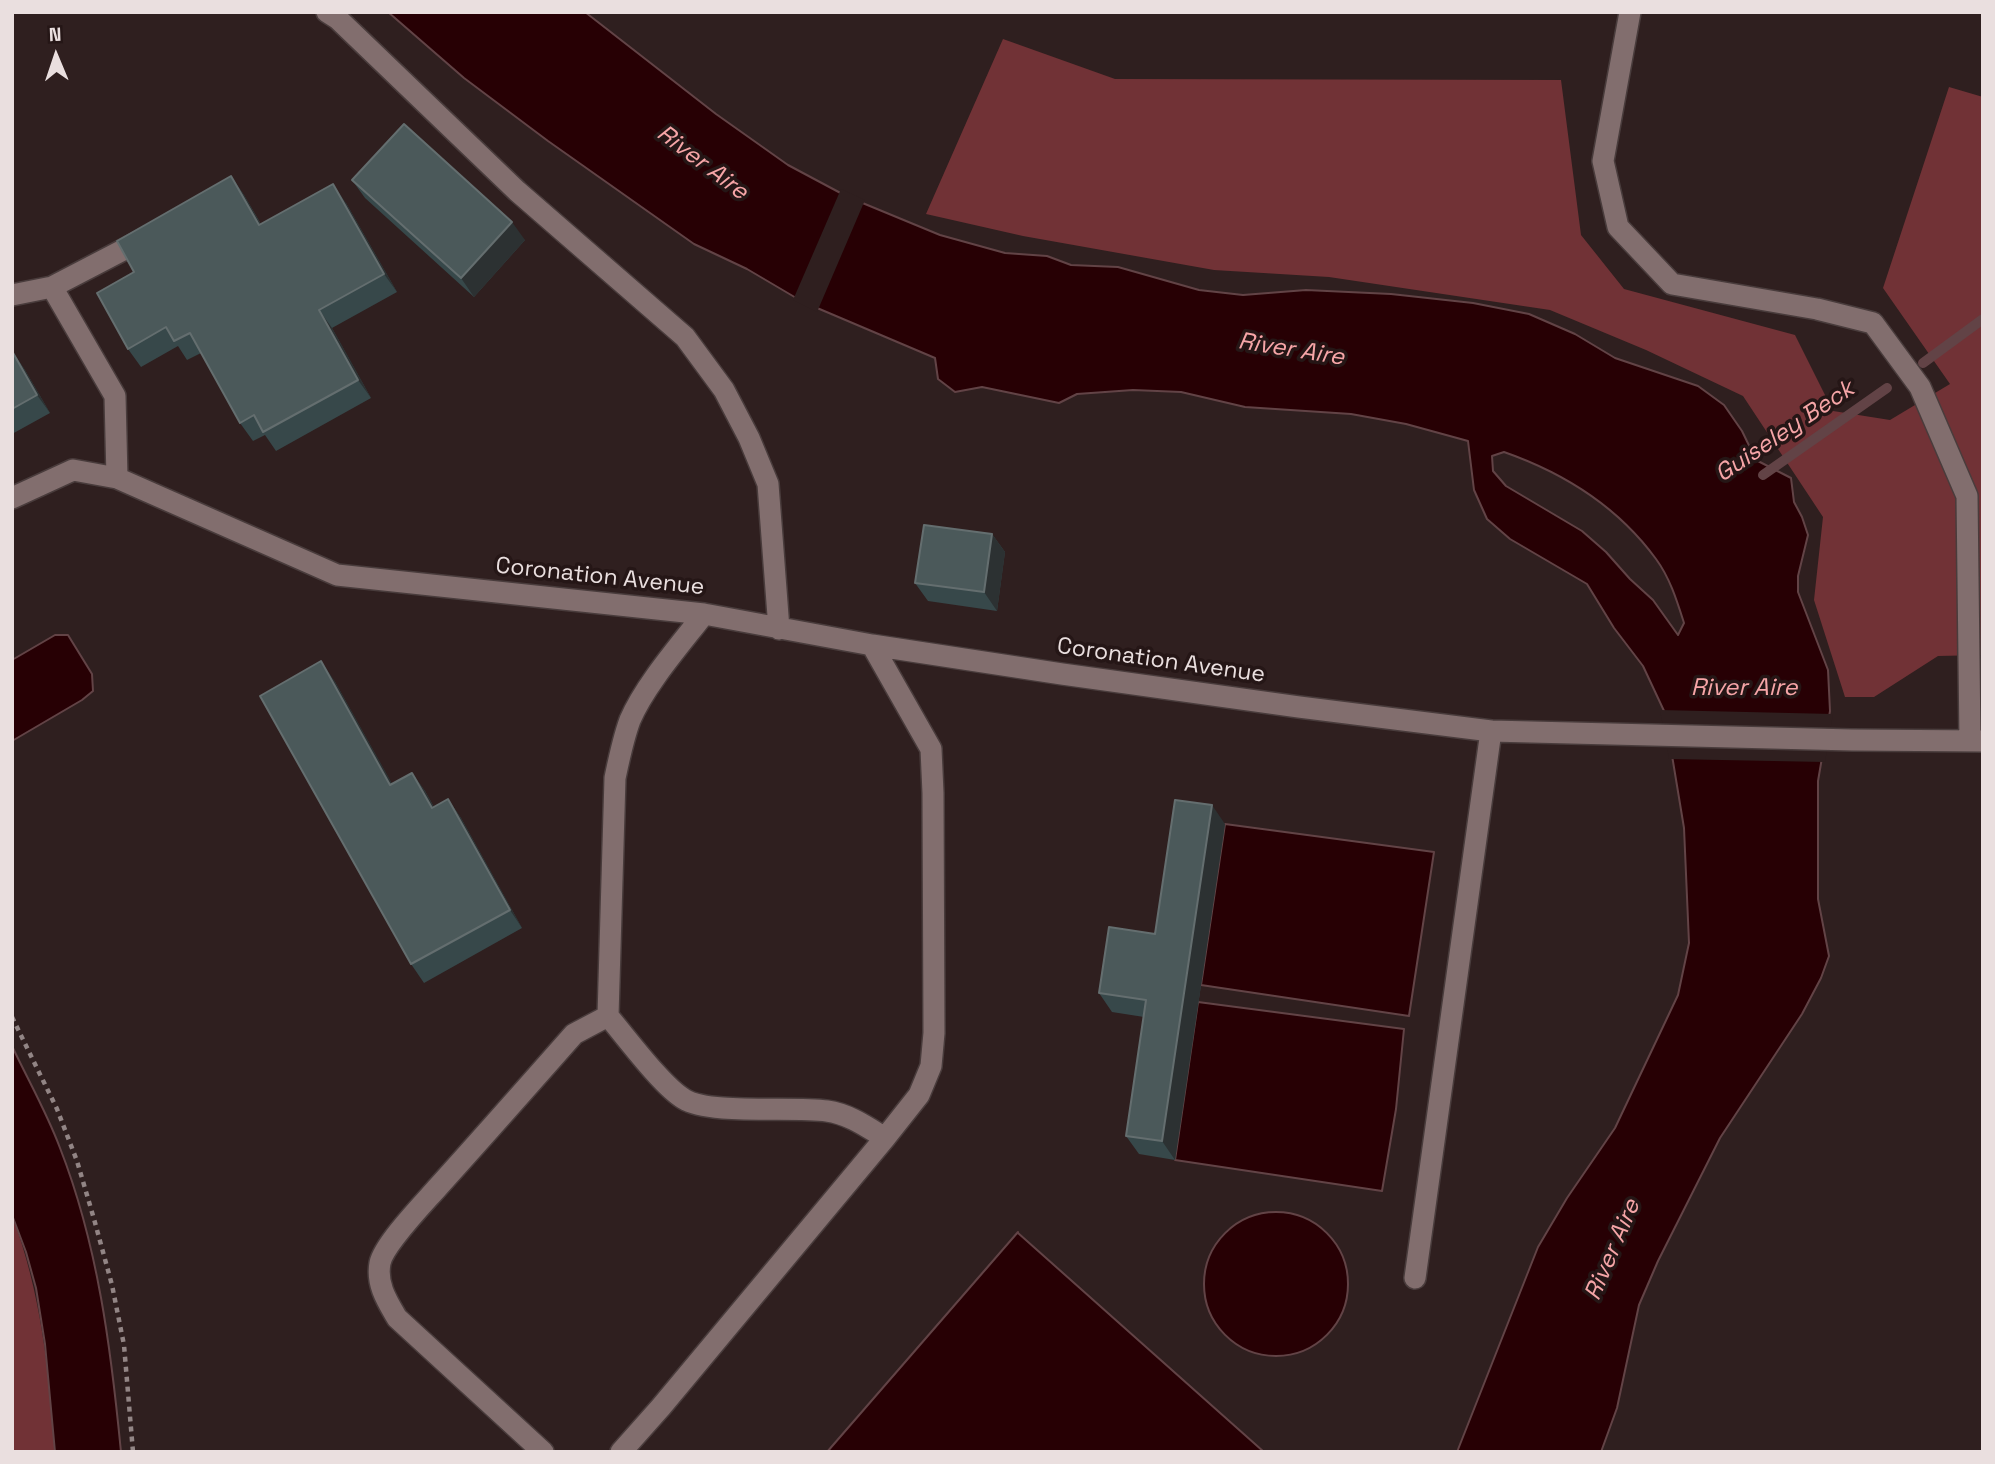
<!DOCTYPE html>
<html>
<head>
<meta charset="utf-8">
<style>
	body { margin:0 }
	#map { position:relative; width:1995px; height:1464px; overflow:hidden; background:#2f1f1f; font-family:"Space Grotesk",sans-serif }
	canvas { display:block }
	.frame { position:absolute; inset:0; border:14px solid #eadfdf; pointer-events:none }
	.north { position:absolute; left:21px; top:21px; width:70px; height:70px; -webkit-text-stroke:5px #251616; paint-order:stroke; rotate:358deg; font-size:19px; font-weight:700; line-height:28px; text-align:center; color:#eadfdf }
	.north::after { content:''; display:block; margin:auto; width:24px; height:32px; background:#eadfdf; clip-path:polygon(50% 0,100% 100%,50% 72%,0 100%) }
</style>
</head>
<body>
<div id="map">
<canvas width="1995" height="1464"></canvas>
<div class="frame"></div>
<div class="north">N</div>
</div>
<script>
const c = document.querySelector('canvas').getContext('2d');
c.lineJoin = 'round';
function fillPath(path, color) {
  c.fillStyle = color;
  c.fill(path, 'evenodd');
}
function trace(path, color, width, dash) {
  c.strokeStyle = color;
  c.lineWidth = width;
  c.lineCap = dash ? 'butt' : 'round';
  c.setLineDash(dash || []);
  c.stroke(path);
}
function write(font, color, halo, rows, align = 'center') {
  c.font = font + ' "Space Grotesk",sans-serif';
  c.lineWidth = 7;
  c.setLineDash([]);
  c.textBaseline = 'middle';
  c.strokeStyle = halo;
  c.fillStyle = color;
  for (const [text, x, y, turn = 0] of rows) {
    c.save();
    c.translate(x, y);
    c.rotate((+turn || 0) * Math.PI / 180);
    c.textAlign = isNaN(turn) ? turn : align;
    if (halo) c.strokeText(text, 0, 0);
    c.fillText(text, 0, 0);
    c.restore();
  }
}
fillPath(new Path2D(`
	M 1003,39 L 1115,79 L 1561,80 L 1581,235 L 1624,289 L 1795,335 L 1833,411 L 1890,420 L 1950,384 L 1883,288 L 1949,87 L 1983,97 L 1983,655 L 1938,656 L 1874,697 L 1845,697 L 1814,600 L 1823,517 L 1743,396 L 1646,350 L 1550,310 L 1329,277 L 1214,270 L 1023,236 L 926,214 Z
	M 12,1215 C 41,1293 49,1369 55,1452 L 12,1452 Z`), '#713236');
const water = new Path2D(`
	M 388,12 L 585,12 L 716,114 L 788,165 L 848,197 L 940,235 L 1005,253 L 1047,256 L 1071,265 L 1118,267 L 1199,290 L 1243,295 L 1306,290 L 1391,294 L 1473,303 L 1529,314 L 1575,334 L 1615,358 L 1698,386 L 1724,405 L 1742,431 L 1756,460 L 1791,478 L 1794,502 L 1802,517 L 1808,535 L 1798,576 L 1798,592 L 1828,670 L 1830,711 L 1818,781 L 1818,899 L 1829,956 L 1821,978 L 1802,1014 L 1720,1138 L 1658,1261 L 1639,1305 L 1617,1408 L 1601,1452 L 1457,1452 L 1538,1247 L 1567,1198 L 1615,1128 L 1678,995 L 1689,943 L 1684,828 L 1665,713 L 1643,666 L 1614,628 L 1587,584 L 1510,539 L 1487,519 L 1474,490 L 1468,441 L 1406,424 L 1351,414 L 1245,407 L 1181,392 L 1133,390 L 1077,394 L 1059,403 L 982,387 L 955,392 L 938,379 L 935,358 L 803,302 L 747,269 L 694,244 L 548,141 L 464,78 ZM 1504,452 C 1564,473 1618,507 1656,559 C 1670,578 1677,601 1684,623 L 1678,635 L 1653,600 L 1630,579 L 1606,552 L 1582,531 L 1506,486 L 1493,471 L 1492,456 Z
	M 55,635 L 68,635 L 92,674 L 93,691 L 82,700 L 12,741 L 12,660 Z
	M 1225,824 L 1434,852 L 1409,1016 L 1201,985 Z
	M 1198,1002 L 1404,1029 L 1396,1109 L 1382,1191 L 1175,1160 Z
	M 12,1046 C 28,1080 47,1113 60,1148 C 98,1245 111,1349 121,1452 L 55,1452 L 45,1344 L 36,1288 L 26,1252 L 12,1215 Z
	M1204 1284a72 72 0 1 1 144 0a72 72 0 1 1-144 0Z
	M 1018,1232 L 1018,1233 L 1264,1452 L 827,1452 Z`);
fillPath(water, '#270004');
trace(water, '#624346', 2);
fillPath(new Path2D(`
	M 841,189 L 865,200 L 817,312 L 793,300 Z
	M 1660,710 L 1833,714 L 1825,762 L 1669,759 Z`), '#2f1f1f');
trace(new Path2D(`
	M 1923,363 L 1983,319
	M 1763,475 L 1887,388`), '#624346', 10);
const minor = new Path2D(`
	M 327,12 L 338,19 L 517,191 L 685,337 L 724,390 L 749,438 L 768,484 L 779,629
	M 1630,12 L 1603,161 L 1618,227 L 1672,284 L 1817,309 L 1873,323 L 1920,387 L 1967,496 L 1970,741
	M 12,295 L 52,287
	M 117,478 L 115,396 L 52,287 L 148,237
	M 12,498 L 73,470 L 117,478 L 337,575 L 704,614 L 872,645 L 1062,674 L 1299,707 L 1491,731 L 1852,740 L 1983,741
	M 704,614 C 680,645 645,685 630,720 C 623,739 619,759 615,778 L 608,1016 C 626,1037 662,1086 684,1099 C 709,1115 794,1106 827,1111 C 849,1114 867,1127 885,1138
	M 1415,1278 L 1491,731
	M 543,1452 L 397,1318 C 387,1301 376,1284 380,1263 C 384,1244 424,1203 438,1187 C 484,1136 529,1085 574,1034 L 608,1016
	M 621,1452 L 661,1407 L 885,1138 L 919,1095 L 931,1066 L 934,1033 L 933,793 L 931,749 L 872,645`);
trace(minor, '#493c3c', 24);
trace(new Path2D(`
	M 12,1017 L 57,1109 L 77,1161 L 94,1219 L 112,1285 L 124,1345 L 133,1452`), '#928585', 4.5, [5, 5]);
trace(minor, '#826e6e', 21);
fillPath(new Path2D(`
	M 231,176 L 244,195 L 261,224 L 346,203 L 397,292 L 332,328 L 371,398 L 276,451 L 265,435 L 253,441 L 240,423 L 201,353 L 187,360 L 178,346 L 141,367 L 128,349 L 134,272 Z
	M 352,180 L 525,240 L 474,297 L 365,198 Z
	M 12,351 L 25,370 L 50,413 L 12,434 Z
	M 992,534 L 1005,552 L 997,611 L 928,601 L 915,583 Z
	M 334,680 L 392,784 L 412,773 L 425,791 L 434,807 L 448,799 L 461,818 L 522,928 L 424,983 L 411,964 Z
	M 1225,824 L 1175,1160 L 1139,1154 L 1126,1136 L 1144,1017 L 1112,1012 L 1099,993 L 1155,934 Z`), '#37484a');
fillPath(new Path2D(`
	M 231,176 L 244,195 L 272,244 L 259,225 Z
	M 333,184 L 346,203 L 397,292 L 384,274 Z
	M 512,222 L 525,240 L 474,297 L 461,278 Z
	M 319,310 L 332,328 L 371,398 L 358,380 Z
	M 12,351 L 25,370 L 50,413 L 37,395 Z
	M 992,534 L 1005,552 L 997,611 L 984,592 Z
	M 321,661 L 334,680 L 403,803 L 390,785 Z
	M 412,773 L 425,791 L 445,827 L 432,808 Z
	M 448,799 L 461,818 L 522,928 L 510,910 Z
	M 1212,805 L 1225,824 L 1175,1160 L 1162,1141 Z`), '#2c3132');
const building = new Path2D(`
	M 404,124 L 512,222 L 461,278 L 352,180 Z
	M 231,176 L 259,225 L 333,184 L 384,274 L 319,310 L 358,380 L 263,432 L 254,415 L 240,423 L 190,333 L 174,341 L 166,327 L 128,349 L 97,293 L 134,272 L 117,241 Z
	M 12,351 L 37,395 L 12,409 Z
	M 924,525 L 992,534 L 984,592 L 915,583 Z
	M 321,661 L 390,785 L 412,773 L 432,808 L 448,799 L 510,910 L 411,964 L 260,696 Z
	M 1175,800 L 1212,805 L 1162,1141 L 1126,1136 L 1146,1000 L 1099,993 L 1109,927 L 1155,934 Z`);
fillPath(building, '#4b595a');
trace(building, '#646e6f', 2);
write('23px', '#eadfdf', '#251616', [
	["Coronation Avenue",600,577,6],
	["Coronation Avenue",1161,661,8]
]);
write('italic 24px', '#f6a5a7', '#251616', [
	["River Aire",702,163,37],
	["River Aire",1291,350,9],
	["Guiseley Beck",1785,432,-34],
	["River Aire",1744,688],
	["River Aire",1613,1250,-67]
]);
</script>
</body>
</html>
